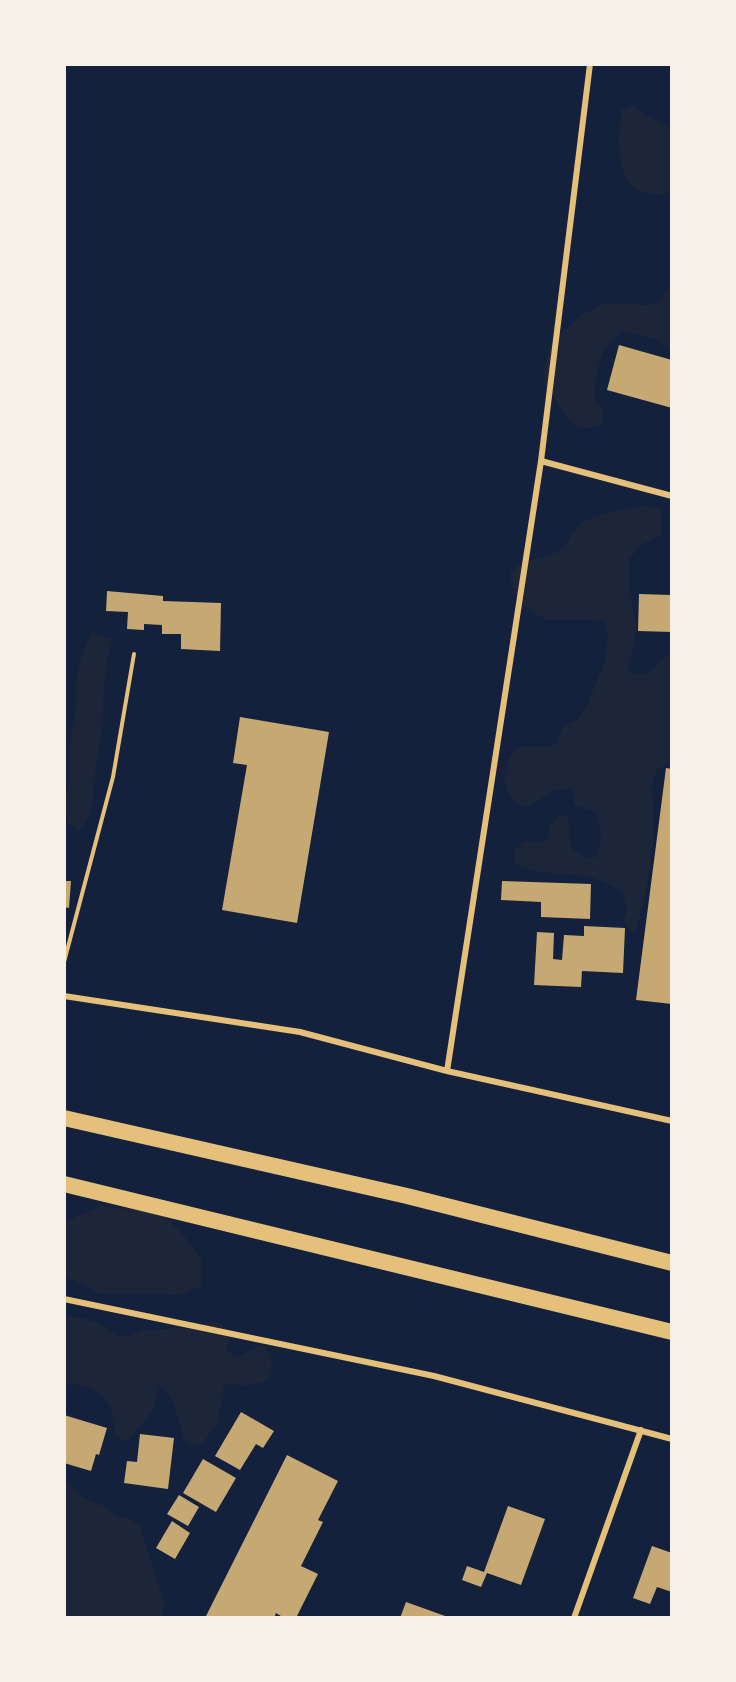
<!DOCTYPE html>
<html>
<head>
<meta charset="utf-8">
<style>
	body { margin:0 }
	#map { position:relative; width:736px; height:1682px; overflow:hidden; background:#14213d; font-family:"Varela Round",sans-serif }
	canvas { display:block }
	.frame { position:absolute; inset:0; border:66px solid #f6f1e7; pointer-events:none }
</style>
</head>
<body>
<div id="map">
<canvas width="736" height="1682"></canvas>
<div class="frame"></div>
</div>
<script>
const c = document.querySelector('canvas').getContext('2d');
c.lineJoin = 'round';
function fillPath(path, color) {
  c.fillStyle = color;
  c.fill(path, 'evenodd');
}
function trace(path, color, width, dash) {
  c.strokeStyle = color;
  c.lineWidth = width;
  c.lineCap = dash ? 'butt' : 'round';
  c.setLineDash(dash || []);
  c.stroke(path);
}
fillPath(new Path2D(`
	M 633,105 L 644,114 L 671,129 L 671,189 L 661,196 C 654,194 645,193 638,190 C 614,179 619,132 621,110 Z
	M 671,285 L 671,348 L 656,340 L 623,331 C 594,354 597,367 595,401 L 604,412 L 603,425 L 590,428 L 578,428 L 568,419 L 546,385 L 544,373 L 549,347 L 557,336 L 579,317 L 603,303 L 645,305 L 659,303 Z
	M 646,505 L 659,509 L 662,514 L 661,535 L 643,544 L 629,559 L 629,592 L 636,621 L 636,634 L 628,669 L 634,674 L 647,674 L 672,651 L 671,760 L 656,771 L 652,783 L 654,838 L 646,891 L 636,930 L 629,930 L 623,919 L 627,911 L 623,892 C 611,886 596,877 584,876 C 560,873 537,875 515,864 L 514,851 L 524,841 L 542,842 L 548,839 L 549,827 L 559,816 L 567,816 C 572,830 564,844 578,853 C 584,858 589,859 596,857 C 603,841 602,827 595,811 L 576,806 L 573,800 L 575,794 L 570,789 C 564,790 558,789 552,792 C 537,799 527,817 512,798 C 508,793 505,787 505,781 C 504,767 509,756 518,747 L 551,747 L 557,743 L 561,730 L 566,725 L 578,720 L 585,709 L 605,662 L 608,634 L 604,622 L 591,620 L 546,620 L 527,608 L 518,598 L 512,587 L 510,573 C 513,571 517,566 521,564 C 533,558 548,558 560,550 C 570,543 569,536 576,528 C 588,514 628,509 646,505 Z
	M 92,632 L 112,639 C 103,669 104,699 102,730 C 101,744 97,757 95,771 C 92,797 98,810 78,831 L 68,823 L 65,816 L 65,800 L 69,785 L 70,746 L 76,706 L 76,681 L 82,656 Z
	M 153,1205 L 185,1237 L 201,1259 L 202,1286 L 179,1295 L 101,1294 L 65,1276 L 65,1225 L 75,1217 L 101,1206 L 127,1209 Z
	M 64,1316 C 85,1317 102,1322 117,1336 L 129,1336 L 142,1330 L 197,1327 L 210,1321 L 222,1324 L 231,1335 L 226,1348 L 235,1357 L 263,1345 C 275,1359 273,1365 267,1381 C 252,1386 239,1386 224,1383 L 218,1422 L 201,1446 L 186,1443 C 176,1422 179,1399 159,1385 L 153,1410 L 127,1442 L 115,1436 C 113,1411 112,1394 84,1386 C 77,1384 71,1386 65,1383 Z
	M 64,1479 L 82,1497 L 106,1507 L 115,1516 L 129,1518 L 140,1526 L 165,1606 L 161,1617 L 65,1617 Z`), '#1d2539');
fillPath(new Path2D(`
	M 619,345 L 672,360 L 672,408 L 607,390 Z
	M 107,591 L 163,596 L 163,601 L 221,603 L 220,651 L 181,649 L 181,634 L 162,634 L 162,625 L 144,624 L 144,630 L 127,629 L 128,612 L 106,611 Z
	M 639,594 L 672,595 L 672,632 L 638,631 Z
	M 240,717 L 329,732 L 297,923 L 222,910 L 247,765 L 233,763 Z
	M 666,768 L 672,769 L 672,1004 L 636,1000 Z
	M 64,881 L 71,881 L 69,908 L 64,907 Z
	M 502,881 L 591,884 L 590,919 L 541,917 L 541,902 L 501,900 Z
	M 584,926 L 625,928 L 623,973 L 582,971 L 581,987 L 534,985 L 537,932 L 554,933 L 553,959 L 562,960 L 564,935 L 584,936 Z
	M 241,1412 L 274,1431 L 263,1448 L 256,1444 L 240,1470 L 215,1456 Z
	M 64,1415 L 107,1428 L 99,1455 L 96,1454 L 91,1471 L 64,1463 Z
	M 140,1434 L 174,1438 L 168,1489 L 124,1483 L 127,1461 L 137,1462 Z
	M 287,1455 L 338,1481 L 318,1520 L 323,1522 L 301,1566 L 318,1574 L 296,1618 L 284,1618 L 276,1613 L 274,1618 L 205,1618 Z
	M 203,1459 L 236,1478 L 216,1512 L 183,1493 Z
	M 179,1495 L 199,1507 L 188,1526 L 167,1514 Z
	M 508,1506 L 545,1519 L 521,1585 L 487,1573 L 481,1587 L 462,1580 L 467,1566 L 484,1572 Z
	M 172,1521 L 190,1533 L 175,1559 L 156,1548 Z
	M 652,1546 L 672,1553 L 672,1592 L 657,1587 L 650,1604 L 633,1598 Z
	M 406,1602 L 448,1617 L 448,1618 L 400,1618 Z`), '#c6a872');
trace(new Path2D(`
	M 64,962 L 113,777 L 134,654`), '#e5c07b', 4);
trace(new Path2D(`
	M 541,461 L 590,64
	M 64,996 L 300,1032 L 447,1071 L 672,1121
	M 447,1071 L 541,461 L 672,496
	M 64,1299 L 434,1376 L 672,1439
	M 574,1618 L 641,1430`), '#e5c07b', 6);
trace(new Path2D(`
	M 64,1118 L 407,1196 L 672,1263
	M 64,1184 L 672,1332`), '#e5c07b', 16);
</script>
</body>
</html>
